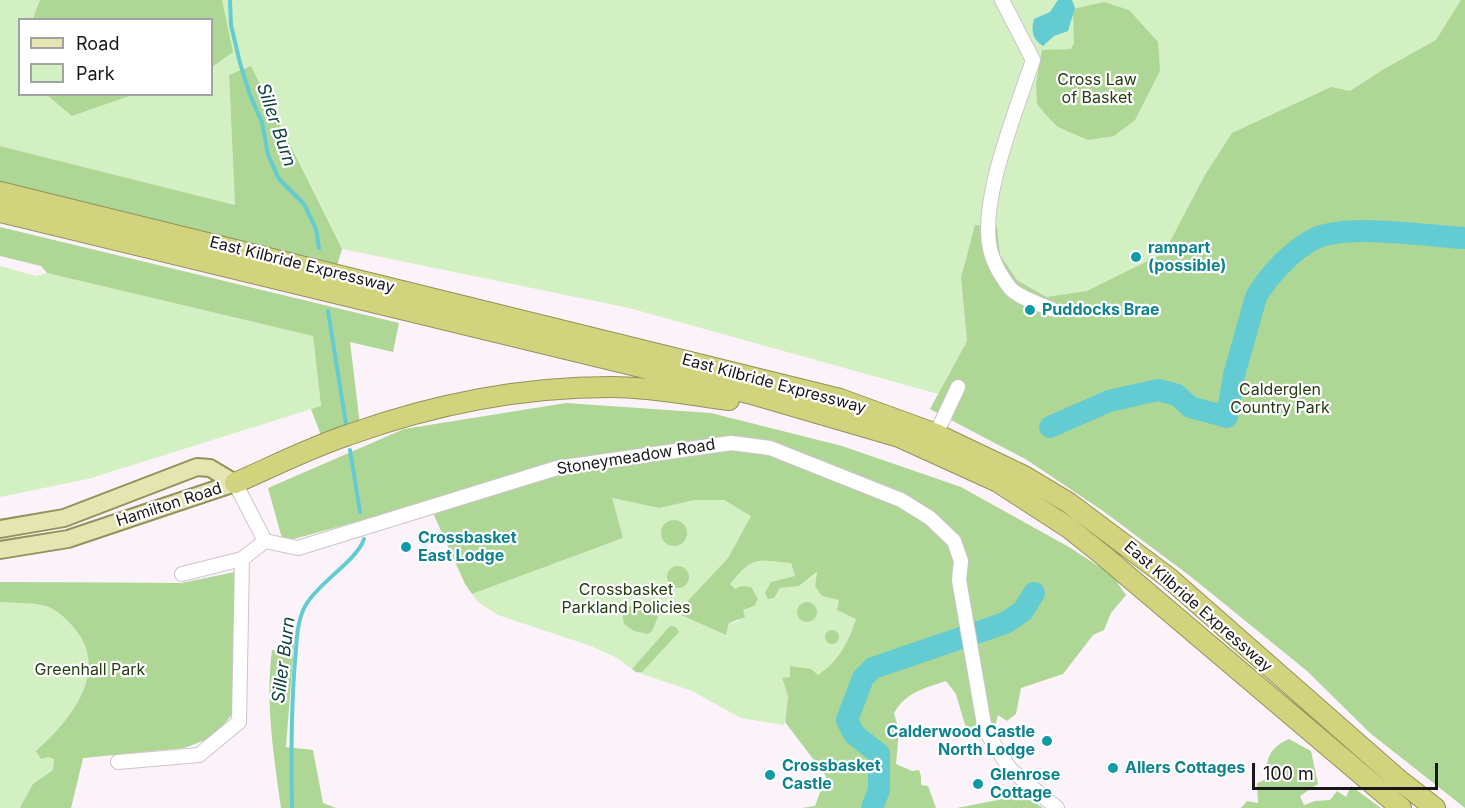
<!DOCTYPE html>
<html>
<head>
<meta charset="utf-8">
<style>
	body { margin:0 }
	#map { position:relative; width:1465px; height:808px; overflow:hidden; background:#fcf3fa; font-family:Inter,sans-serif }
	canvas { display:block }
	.legend { position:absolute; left:18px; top:18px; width:195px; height:78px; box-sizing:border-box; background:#fff; border:2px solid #a3a2a3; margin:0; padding:8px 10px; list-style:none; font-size:18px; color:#1a1719 }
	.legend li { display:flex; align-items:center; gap:12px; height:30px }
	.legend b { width:30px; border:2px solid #a3a2a3 }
	.scale { position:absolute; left:1252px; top:763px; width:186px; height:27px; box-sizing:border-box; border:3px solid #1a1719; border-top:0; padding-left:8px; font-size:18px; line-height:21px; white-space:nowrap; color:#1a1719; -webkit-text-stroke:4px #fff; paint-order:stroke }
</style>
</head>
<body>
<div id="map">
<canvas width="1465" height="808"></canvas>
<ul class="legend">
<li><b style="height:8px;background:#e4e5b1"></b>Road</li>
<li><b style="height:16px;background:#d3f0c2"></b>Park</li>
</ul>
<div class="scale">100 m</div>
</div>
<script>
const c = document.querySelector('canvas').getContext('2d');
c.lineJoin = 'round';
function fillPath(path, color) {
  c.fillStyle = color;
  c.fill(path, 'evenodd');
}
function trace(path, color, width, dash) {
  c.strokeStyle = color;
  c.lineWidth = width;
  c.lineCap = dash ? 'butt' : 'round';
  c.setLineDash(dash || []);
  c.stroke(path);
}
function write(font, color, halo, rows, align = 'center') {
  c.font = font + ' Inter,sans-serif';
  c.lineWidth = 4.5;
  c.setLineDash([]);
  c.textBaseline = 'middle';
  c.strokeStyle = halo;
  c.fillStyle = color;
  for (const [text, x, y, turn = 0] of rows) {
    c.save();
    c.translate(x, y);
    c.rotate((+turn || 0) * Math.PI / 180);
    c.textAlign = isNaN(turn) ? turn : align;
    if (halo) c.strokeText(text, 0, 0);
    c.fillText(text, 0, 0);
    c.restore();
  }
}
fillPath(new Path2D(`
	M 0,0 L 1465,0 L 1450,796 L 1102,491 L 1045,295 L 1016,280 L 1000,255 L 961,278 L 967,341 L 938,394 L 629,308 L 342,249 L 251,66 L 229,76 L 235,205 L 0,146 ZM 20,20 L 212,20 L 212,94 L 20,94 Z
	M 0,266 L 36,276 L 47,273 L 313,336 L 321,406 L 88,479 L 0,497 Z
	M 611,498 L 659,508 L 695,500 L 724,500 L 752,516 L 728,558 L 683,606 L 681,615 L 726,635 L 729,623 L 739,621 L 743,610 L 754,606 L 729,584 C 753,555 756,560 791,563 L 795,577 L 783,579 L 774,598 L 780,588 L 799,586 L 817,573 L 815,586 L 840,600 L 856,619 C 849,638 838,671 815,675 C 805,677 793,677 782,678 L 788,696 L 784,725 L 741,718 L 692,691 L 636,672 L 617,658 L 591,646 L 498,615 L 479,603 L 472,594 L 623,538 Z
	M 235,572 L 184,748 L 83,758 L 71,808 L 0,808 L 0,582 L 182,583 Z`), '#d3f0c2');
fillPath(new Path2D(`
	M 40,0 L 222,0 L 233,52 L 212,67 L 212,20 L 33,19 Z
	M 1461,0 L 1465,0 L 1465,808 L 1370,733 L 1307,671 L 1190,576 L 1103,511 L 1027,460 L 930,409 L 967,341 L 961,278 L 975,225 L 997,227 L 1000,255 L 1017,280 L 1047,297 L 1087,291 L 1164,253 L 1205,175 L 1232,133 L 1331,87 L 1350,91 L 1384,69 L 1436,40 Z
	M 1104,2 L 1129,10 L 1158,42 L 1160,71 L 1135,120 L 1114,136 L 1088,140 L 1058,127 L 1048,117 L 1037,104 L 1036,84 L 1042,50 L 1071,49 L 1074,43 L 1073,9 Z
	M 251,66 L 342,249 L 337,266 L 0,183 L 0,146 L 235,205 L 229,75 Z
	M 47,95 L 132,95 L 72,116 Z
	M 0,227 L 399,323 L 393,352 L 350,342 L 360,425 L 322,438 L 311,409 L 321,406 L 313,336 L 47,273 L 41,266 L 0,256 Z
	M 566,403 L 711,413 L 842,446 L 961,487 L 1069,547 L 1112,575 L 1126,595 L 1111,613 L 1104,630 L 1093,635 L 1063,674 L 1021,688 L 1016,714 L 1007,721 L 998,715 L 995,727 L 982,736 L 968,735 L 956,694 L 946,681 C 925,688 906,692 894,713 L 899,731 L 896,764 L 912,771 L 919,770 L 921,776 L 921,785 L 928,786 L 936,808 L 802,808 L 815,806 L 826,776 L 785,722 L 788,696 L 782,678 L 790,677 L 790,666 L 811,669 L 818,675 C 839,661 848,643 856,619 L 837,610 L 839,600 L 822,596 L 815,586 L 817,572 L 799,586 L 780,588 L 774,598 L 768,599 L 765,593 L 771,582 L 795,576 L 791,563 C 756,560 753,555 730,584 L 735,589 L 741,586 L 751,587 L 758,599 L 754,606 L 743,610 L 745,617 L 729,623 L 726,635 L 681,615 L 683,606 L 728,558 L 751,516 L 724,500 L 695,500 L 659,508 L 612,498 L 623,538 L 472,594 L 465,584 L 428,502 L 283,542 L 268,488 L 404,429 Z
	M661 533a13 13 0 1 1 26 0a13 13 0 1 1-26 0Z
	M667 577a11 11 0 1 1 22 0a11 11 0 1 1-22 0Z
	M 235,572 L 233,713 L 214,737 L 184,748 L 83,758 L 71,808 L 20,808 L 33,784 L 53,770 L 54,759 L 48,757 L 41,759 L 36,751 C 69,722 111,672 75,629 C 68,620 58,610 46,606 C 33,602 14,603 0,602 L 0,582 L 182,583 Z
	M 642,602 L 656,613 L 658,617 L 652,631 L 648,634 L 634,631 L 624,624 L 622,614 L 634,603 Z
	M797 612a10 10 0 1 1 20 0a10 10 0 1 1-20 0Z
	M 670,626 L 676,627 L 679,632 L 642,672 L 636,672 L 632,669 Z
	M825 637a7 7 0 1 1 14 0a7 7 0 1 1-14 0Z
	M 286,631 L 295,631 L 286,747 L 313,750 L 323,803 L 336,808 L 281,808 C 274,755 265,704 272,650 L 282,652 Z
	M 1289,739 L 1311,751 L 1318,784 L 1300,796 L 1304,805 L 1315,801 L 1330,800 L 1337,791 L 1346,797 L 1351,786 L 1381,808 L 1241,808 L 1247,801 L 1258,803 L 1257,783 L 1269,778 C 1263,759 1272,746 1289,739 Z
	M 1023,795 L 1043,808 L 957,808 Z`), '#aed695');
fillPath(new Path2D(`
	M 1058,0 L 1072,0 L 1075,8 L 1068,31 L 1054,36 L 1043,46 C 1032,39 1031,31 1034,19 L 1050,12 Z`), '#62ccd2');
trace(new Path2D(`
	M 230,0 L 231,25 L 240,63 L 250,95 L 262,122 L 268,155 L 279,179 L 304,204 L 316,229 L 319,248
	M 328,311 L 346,424
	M 350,450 L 360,512
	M 292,808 C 291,758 291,710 295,661 C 297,642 296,620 307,603 C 320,582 358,559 364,539`), '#62ccd2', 4);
trace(new Path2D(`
	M 1050,427 L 1109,401 L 1158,390 L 1177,395 L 1190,407 L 1227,417 L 1234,375 L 1256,297 C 1268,276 1292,250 1314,239 C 1348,223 1427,236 1465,238
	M 872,808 L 879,790 L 879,754 L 854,734 L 847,720 L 863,678 L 873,668 L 1005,623 L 1023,611 L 1034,593`), '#62ccd2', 22);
const minor = new Path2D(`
	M 1002,0 L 1033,60 C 1017,108 982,194 989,243 C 991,259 1000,275 1010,288 C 1019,298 1038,303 1051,309
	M 936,434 L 958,387
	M 235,483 L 265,541
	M 265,541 L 298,548 L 557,468 L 731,443 L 770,448 L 901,500 L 930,518 L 954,541 L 961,561 L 959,580 L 985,730 L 1010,769 L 1057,808
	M 182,574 L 242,559 L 265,541
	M 118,762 L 199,755 L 239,722 L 242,559`);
const major = new Path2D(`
	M 0,529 L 64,518 L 197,467 L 210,468 L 235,483
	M 0,550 L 68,539 L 235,483`);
const highway = new Path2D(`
	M 0,192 L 840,399 L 936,434 L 1024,476 L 1069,503 L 1169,578 L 1399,780 L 1435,808
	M 0,212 L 748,393 L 899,437 L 998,482 L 1069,528 L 1104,556 L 1401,808
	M 235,483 C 272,467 309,448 348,435 C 431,405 522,387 611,387 C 650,387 690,395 729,400`);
trace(minor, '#cdc4cc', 16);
trace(major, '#92925a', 20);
trace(highway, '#92925a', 22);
trace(minor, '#fff', 14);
trace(major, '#e4e5b1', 16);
trace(highway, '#d2d47d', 20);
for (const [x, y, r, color] of [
	[1136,257,6,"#0f9aa8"],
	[1030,310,6,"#0f9aa8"],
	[406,547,6,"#0f9aa8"],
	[1047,741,6,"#0f9aa8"],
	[1113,768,6,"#0f9aa8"],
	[770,775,6,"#0f9aa8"],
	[978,784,6,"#0f9aa8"]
]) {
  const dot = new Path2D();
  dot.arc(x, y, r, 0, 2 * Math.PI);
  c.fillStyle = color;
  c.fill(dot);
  trace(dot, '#fff', 2);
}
write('16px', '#263f12', '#fff', [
	["Cross Law",1097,80],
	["of Basket",1097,98],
	["Calderglen",1280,390],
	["Country Park",1280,408],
	["Crossbasket",626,590],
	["Parkland Policies",626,608],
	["Greenhall Park",90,670]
]);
write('bold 16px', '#0d838f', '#fff', [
	["rampart",1148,248],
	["(possible)",1148,266],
	["Puddocks Brae",1042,310],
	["Crossbasket",418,538],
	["East Lodge",418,556],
	["Calderwood Castle",1035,732,"right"],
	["North Lodge",1035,750,"right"],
	["Crossbasket",782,766],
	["Castle",782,784],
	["Allers Cottages",1125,768],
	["Glenrose",990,775],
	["Cottage",990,793]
], 'left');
write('16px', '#1a1719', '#fff', [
	["East Kilbride Expressway",302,265,14],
	["East Kilbride Expressway",774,384,15],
	["Stoneymeadow Road",636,457,-9],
	["Hamilton Road",169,505,-18],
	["East Kilbride Expressway",1198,607,41]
]);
write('italic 18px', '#0c3e41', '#fff', [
	["Siller Burn",276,125,71],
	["Siller Burn",284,660,-83]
]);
</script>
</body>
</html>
